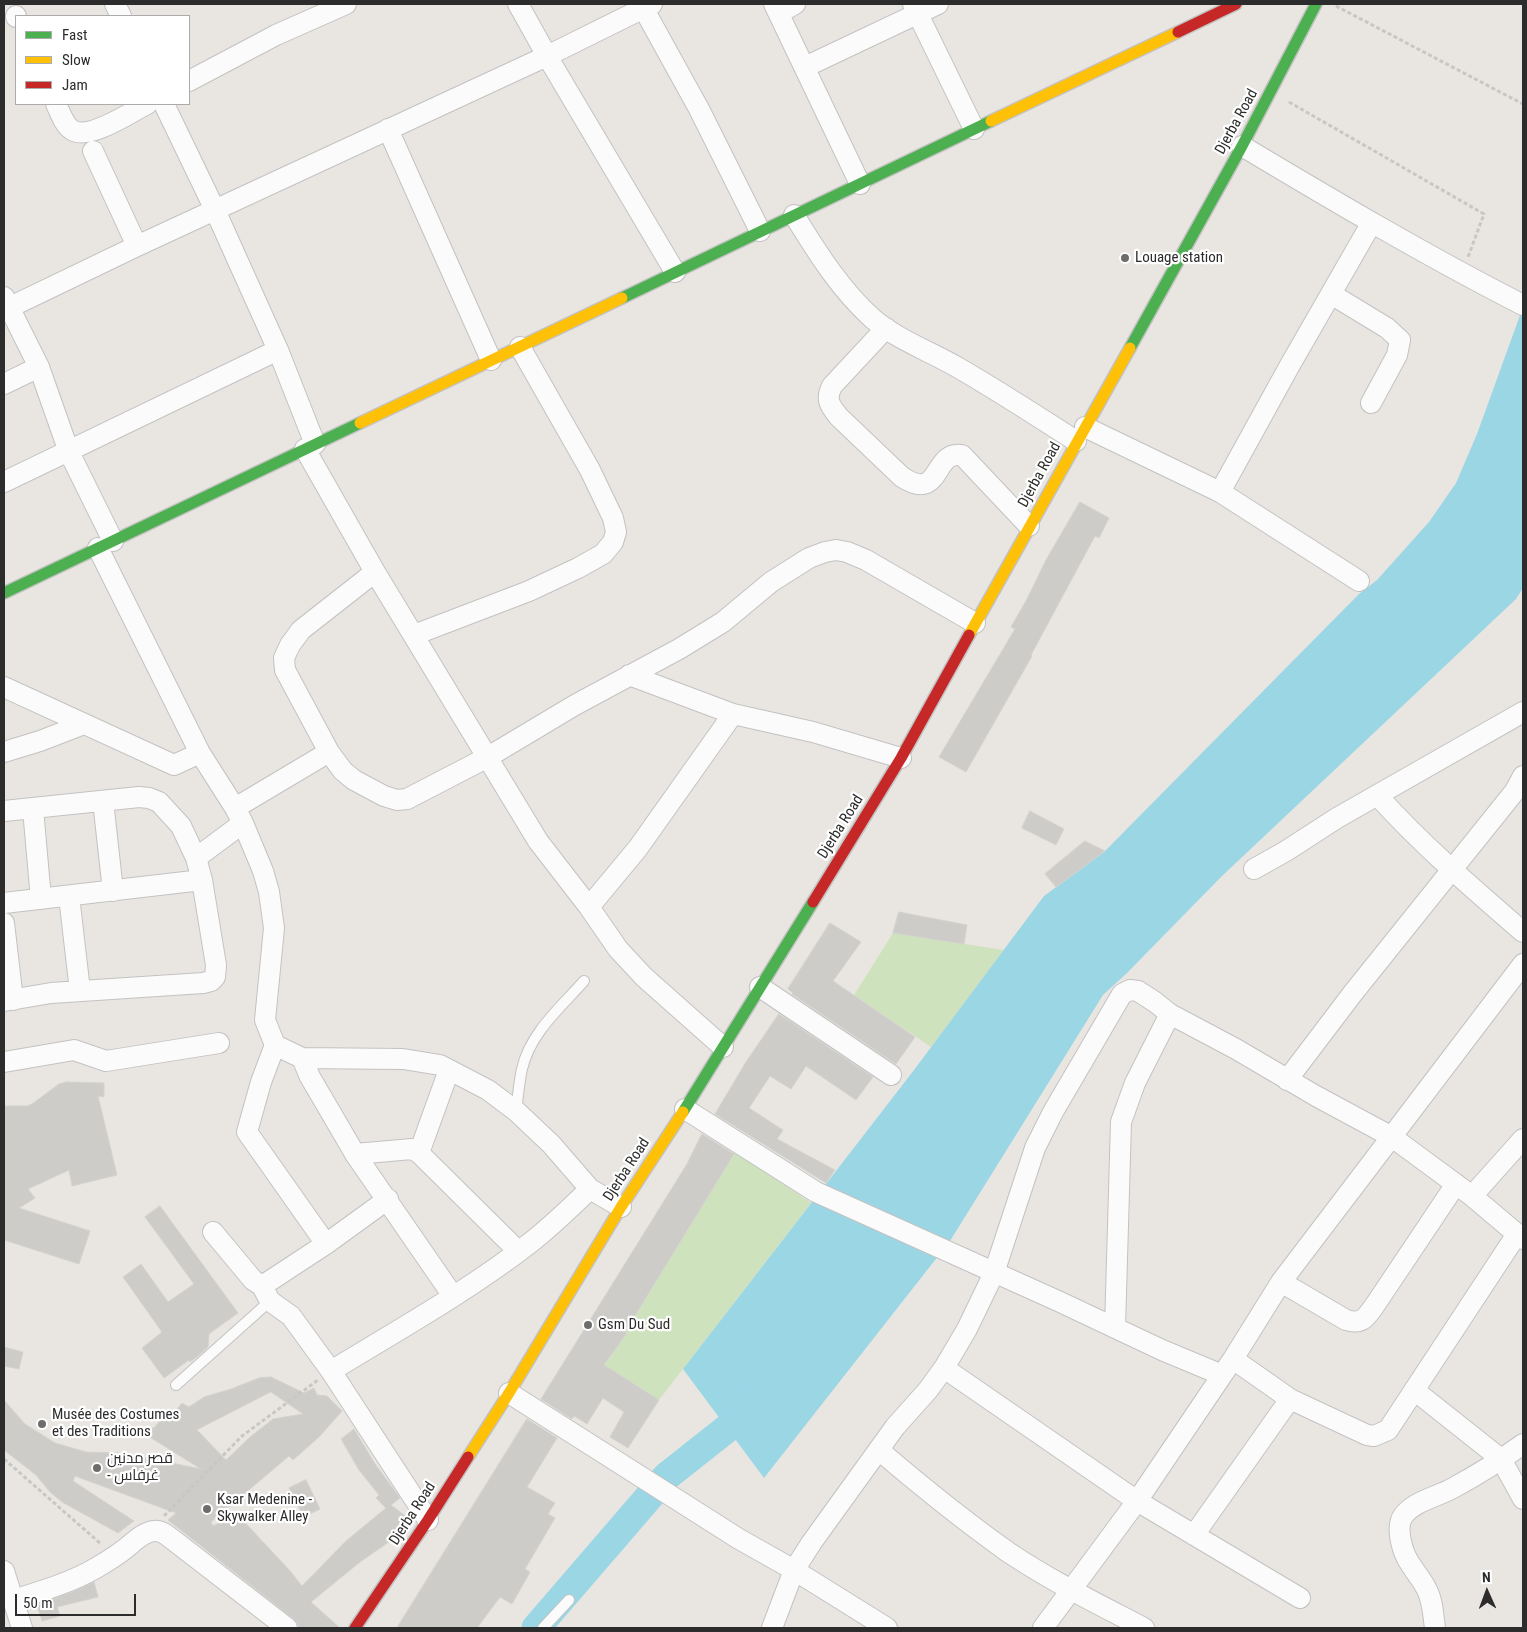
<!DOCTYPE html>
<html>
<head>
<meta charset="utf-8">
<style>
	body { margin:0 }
	#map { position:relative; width:1527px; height:1632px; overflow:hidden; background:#e9e6e2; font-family:"Roboto Condensed",sans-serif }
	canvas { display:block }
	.frame { position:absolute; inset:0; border:5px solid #2c2c2c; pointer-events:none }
	.legend { position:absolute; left:15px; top:15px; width:175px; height:90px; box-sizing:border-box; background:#fff; border:1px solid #ababab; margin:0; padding:6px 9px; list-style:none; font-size:15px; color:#2c2c2c }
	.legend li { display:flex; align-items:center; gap:10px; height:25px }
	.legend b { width:25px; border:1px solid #ababab }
	.north { position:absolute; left:1462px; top:1567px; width:50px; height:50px; -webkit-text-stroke:4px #fff; paint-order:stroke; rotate:358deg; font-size:14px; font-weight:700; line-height:20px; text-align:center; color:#2c2c2c }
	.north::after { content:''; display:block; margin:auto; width:18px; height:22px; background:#2c2c2c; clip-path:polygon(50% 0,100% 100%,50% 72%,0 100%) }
	.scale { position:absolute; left:15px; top:1594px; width:121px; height:22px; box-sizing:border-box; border:2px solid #2c2c2c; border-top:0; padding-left:6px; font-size:15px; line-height:18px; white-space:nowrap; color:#2c2c2c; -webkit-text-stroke:4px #fff; paint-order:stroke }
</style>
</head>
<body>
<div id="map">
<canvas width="1527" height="1632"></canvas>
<div class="frame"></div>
<ul class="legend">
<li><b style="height:6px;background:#4caf50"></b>Fast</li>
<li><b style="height:6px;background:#ffc107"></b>Slow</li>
<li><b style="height:6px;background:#c62828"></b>Jam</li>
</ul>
<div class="north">N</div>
<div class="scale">50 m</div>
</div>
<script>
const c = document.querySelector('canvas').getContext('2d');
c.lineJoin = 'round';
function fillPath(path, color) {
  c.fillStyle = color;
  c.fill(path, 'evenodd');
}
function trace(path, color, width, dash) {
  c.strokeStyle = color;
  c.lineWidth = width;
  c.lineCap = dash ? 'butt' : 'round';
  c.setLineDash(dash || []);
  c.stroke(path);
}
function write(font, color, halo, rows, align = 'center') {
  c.font = font + ' "Roboto Condensed",Cairo,sans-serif';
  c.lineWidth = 4.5;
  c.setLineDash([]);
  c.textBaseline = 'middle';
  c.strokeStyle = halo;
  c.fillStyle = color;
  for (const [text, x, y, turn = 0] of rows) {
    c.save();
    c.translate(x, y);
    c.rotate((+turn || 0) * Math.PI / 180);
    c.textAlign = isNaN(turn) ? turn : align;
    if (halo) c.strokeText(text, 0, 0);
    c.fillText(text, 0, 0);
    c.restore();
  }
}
fillPath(new Path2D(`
	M 893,933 L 1004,950 L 931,1047 L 854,995 Z
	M 736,1151 L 811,1203 L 659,1400 L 604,1366 L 627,1333 L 625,1332 Z`), '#cfe2be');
fillPath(new Path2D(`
	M 1523,307 L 1523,588 L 1516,599 L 1222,876 L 1127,973 L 1103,995 L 950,1241 L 764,1478 L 683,1369 L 914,1070 L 1044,896 L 1105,851 L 1359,594 L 1377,580 L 1429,522 L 1456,483 L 1477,434 Z`), '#9bd6e5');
trace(new Path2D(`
	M 536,1628 L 667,1476 L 734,1423 L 754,1399`), '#9bd6e5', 29);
const building = new Path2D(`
	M 1080,502 L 1109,518 L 1099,538 L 1095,536 L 1031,655 L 1032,656 L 966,772 L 939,757 L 1015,629 L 1011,627 L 1027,599 L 1046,560 Z
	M 1030,811 L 1064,829 L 1056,845 L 1022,828 Z
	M 1085,841 L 1105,851 L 1056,887 L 1045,874 Z
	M 899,912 L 967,925 L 964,944 L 893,933 Z
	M 830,923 L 861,942 L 833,981 L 915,1037 L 896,1064 L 792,994 L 793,993 L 788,989 Z
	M 779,1014 L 873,1077 L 856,1100 L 806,1066 L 791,1089 L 770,1076 L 749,1108 L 783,1130 L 777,1139 L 835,1170 L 826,1183 L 715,1114 L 746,1062 Z
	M 67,1082 L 104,1083 L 104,1097 L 98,1096 L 117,1175 L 72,1186 L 69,1170 L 28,1189 L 35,1198 L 19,1208 L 90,1231 L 79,1264 L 4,1240 L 4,1106 L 27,1106 L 32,1104 L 59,1084 Z
	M 702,1134 L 734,1154 L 625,1332 L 627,1333 L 604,1365 L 659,1400 L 628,1448 L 610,1437 L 624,1412 L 603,1398 L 587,1424 L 574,1416 L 572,1419 L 541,1399 L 687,1164 Z
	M 160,1206 L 238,1313 L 209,1334 L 208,1347 L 198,1356 L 190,1362 L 189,1360 L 164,1378 L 142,1348 L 162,1332 L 123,1277 L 141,1264 L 168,1302 L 194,1284 L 145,1217 Z
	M 4,1347 L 23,1352 L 19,1369 L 4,1366 Z
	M 271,1377 L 304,1393 L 314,1388 L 317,1395 L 327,1396 L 342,1411 L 319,1437 L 293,1460 L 289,1456 L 211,1522 L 213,1526 L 237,1514 L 291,1572 L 302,1586 L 346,1541 L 386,1508 L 376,1498 L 379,1495 L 359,1470 L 341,1439 L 354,1429 L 375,1464 L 400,1498 L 391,1505 L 408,1518 L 409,1521 L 399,1535 L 360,1562 L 311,1602 L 340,1628 L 299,1628 L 298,1623 L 294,1619 L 168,1520 L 176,1513 L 75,1476 L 73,1481 L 134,1521 L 118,1533 L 62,1502 L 50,1492 L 36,1475 L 4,1450 L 4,1400 L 25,1424 L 55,1443 L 86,1452 L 121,1453 L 201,1469 L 132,1426 L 154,1428 L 167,1412 L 172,1415 L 182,1403 L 189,1407 L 204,1397 L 231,1389 L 259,1378 ZM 271,1392 L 303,1414 L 273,1419 L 250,1437 L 226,1460 L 197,1430 Z
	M 527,1419 L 557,1438 L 527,1487 L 555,1503 L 548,1514 L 555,1518 L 525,1569 L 530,1572 L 512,1604 L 500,1597 L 477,1628 L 397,1628 Z
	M 306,1480 L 320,1509 L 304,1517 L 289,1488 Z
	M 94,1582 L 98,1597 L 57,1607 L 60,1616 L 42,1621 L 37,1605 L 70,1593 Z`);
fillPath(building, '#ceccc9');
trace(building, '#d4d2ce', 1);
const lane = new Path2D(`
	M 516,1111 C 518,1097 519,1082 522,1069 C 530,1033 561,1007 584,981
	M 176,1385 L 270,1301
	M 543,1628 L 569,1600`);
const street = new Path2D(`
	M 115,4 L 121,16
	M 518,4 L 547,56 L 675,272
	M 641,4 L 699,109 L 760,231
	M 774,4 L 860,184
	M 913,4 L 974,129
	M 779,13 L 795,4
	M 16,16 L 16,17
	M 805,67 L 938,4
	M 189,81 L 276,35 L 346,4
	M 56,104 C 60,112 64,125 72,130 C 89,141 131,112 147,104
	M 164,104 L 215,210 L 278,350 L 315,444
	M 388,129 L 491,360
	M 1242,146 C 1334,201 1427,256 1523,305
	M 93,151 L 137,246
	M 794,215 C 817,252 839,288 872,318 C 896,339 929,351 957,367 C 997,390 1037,416 1076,441
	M 1331,294 L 1387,328 L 1400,340 L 1397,355 L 1371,403
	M 4,297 L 39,367 L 69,452 L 113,541
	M 4,310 L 137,246 L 547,56 L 652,4
	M 886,328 L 832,386 C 825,400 830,406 839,417 L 902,477 C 942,503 932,450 962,455 L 1029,526
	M 4,384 L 39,367
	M 1085,427 L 1220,492 L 1359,581
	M 305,449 L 375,572 L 538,841 L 589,907 L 618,949 L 644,977 L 723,1047
	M 4,482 L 278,350
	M 1220,492 L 1290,365 L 1371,224
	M 98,548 L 200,753 L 235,808 L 243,823 L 263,871 L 269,892 L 274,928 L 265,1020 L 275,1045 L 302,1058 L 403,1059 L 440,1065 L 488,1090 L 516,1111 L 551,1144 L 590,1189
	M 375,572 L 301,630 L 290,645 L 284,658 L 285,670 L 329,752 L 343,771 L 354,780 L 384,796 L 397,800 L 407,799 L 488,757 L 575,705 L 679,649 L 723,622 L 771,582 L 809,558 L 825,552 L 836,550 L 847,552 L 866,560 L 975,623
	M 414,635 L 529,591 L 578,568 L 603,554 L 613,542 L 616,532 L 613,518 L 590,470 L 520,347
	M 629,675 L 733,714 L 813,732 L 901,758
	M 4,687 L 174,765 L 200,753
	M 4,752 L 40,741 L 84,724
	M 1377,795 C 1422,845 1472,888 1523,932
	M 103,801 L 113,891
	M 235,808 L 329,752
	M 33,809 L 41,899
	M 4,811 L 139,797 L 149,798 L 159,802 L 181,826 L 196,858 L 202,880 L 216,965 L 215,977 L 211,981 L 203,983 L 51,993 L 4,1001
	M 196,858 L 243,823
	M 1254,869 L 1286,851 L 1337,818 L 1523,712
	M 69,896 L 80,991
	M 4,903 L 202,880
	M 589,907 L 638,848 L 733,714
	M 4,923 L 13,1000
	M 760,987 L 891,1075
	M 275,1045 L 261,1082 L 247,1132 L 326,1244 L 388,1199
	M 302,1058 L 310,1077 L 355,1154 L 453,1296
	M 4,1062 L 74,1050 L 106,1061 L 219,1043
	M 1287,1080 L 1353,993 L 1515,791 L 1523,776
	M 685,1109 L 816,1192 L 1058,1301 L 1162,1350 L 1222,1375
	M 419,1153 L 449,1070
	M 355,1154 L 412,1149 L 419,1153 L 518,1251
	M 1472,1196 L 1523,1139
	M 213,1232 L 253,1280 L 262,1286
	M 326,1244 L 262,1286 L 270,1301 L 291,1316 L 331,1371
	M 1281,1282 L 1346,1320 C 1363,1325 1366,1317 1375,1305 L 1456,1184
	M 1115,1328 L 1121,1122 L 1135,1083 L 1170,1014
	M 1233,1359 L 1290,1399
	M 944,1368 L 1137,1501 L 1300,1598
	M 1414,1390 L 1501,1459 L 1523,1499
	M 509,1393 L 739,1539 L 794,1570 L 887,1628
	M 880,1451 C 921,1486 963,1520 1008,1552 C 1051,1581 1098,1604 1144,1628
	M 428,1520 L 331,1371 C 398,1330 468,1291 530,1243 C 552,1226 571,1207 590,1189 L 621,1207
	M 1194,1535 L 1290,1399 L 1367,1435 L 1374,1436 L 1388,1430 L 1517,1234
	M 4,1571 L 22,1628
	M 13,1600 C 42,1591 70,1583 96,1568 C 108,1561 121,1553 131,1544 C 136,1540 141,1535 147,1533 C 155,1529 162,1531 168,1536 L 287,1628
	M 772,1628 L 794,1570 L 812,1542 L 895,1427 L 928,1390 L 944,1368 L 967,1329 L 994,1273 L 1035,1148 L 1053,1112 L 1122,994 L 1130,990 L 1138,991 L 1155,1002 L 1170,1014 L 1236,1049 L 1316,1096 L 1392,1137 L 1472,1196 L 1523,1239
	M 1043,1628 L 1137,1501 L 1233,1359 L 1281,1282 L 1523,964
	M 1435,1628 C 1433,1615 1433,1600 1426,1588 C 1419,1574 1407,1564 1403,1549 C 1400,1539 1397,1525 1403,1516 C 1414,1501 1437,1497 1453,1488 C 1477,1475 1501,1460 1523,1444`);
const fast = new Path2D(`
	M 622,298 L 991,121
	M 1130,348 L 1242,146 L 1316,4
	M 4,593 L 360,423
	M 683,1112 L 813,902`);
const slow = new Path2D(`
	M 991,121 L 1178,32
	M 360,423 L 622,298
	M 969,635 L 1130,348
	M 468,1457 L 509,1393 L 621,1207 L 683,1112`);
const jam = new Path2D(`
	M 1178,32 L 1236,4
	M 813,902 L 901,758 L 969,635
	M 355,1628 L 428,1520 L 468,1457`);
trace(lane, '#c3c2c2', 12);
trace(street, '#c3c2c2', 22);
trace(fast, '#c3c2c2', 14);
trace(slow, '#c3c2c2', 14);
trace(jam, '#c3c2c2', 14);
trace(new Path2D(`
	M 1336,6 L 1523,104
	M 1289,102 L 1484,214 L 1468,257
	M 4,1459 L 101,1544
	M 164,1516 L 242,1436 L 318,1380`), '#c7c7c6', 3, [4, 2.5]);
trace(lane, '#fcfbfb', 10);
trace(street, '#fcfbfb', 20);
trace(fast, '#4caf50', 11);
trace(slow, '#ffc107', 11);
trace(jam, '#c62828', 11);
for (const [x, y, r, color] of [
	[1125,258,5,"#6e6d6c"],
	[588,1325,5,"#6e6d6c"],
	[42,1424,5,"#6e6d6c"],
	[97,1468,5,"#6e6d6c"],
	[207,1509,5,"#6e6d6c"]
]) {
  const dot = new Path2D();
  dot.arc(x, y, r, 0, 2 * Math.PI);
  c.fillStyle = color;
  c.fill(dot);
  trace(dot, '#fff', 2);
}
write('15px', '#2c2c2c', '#fff', [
	["Djerba Road",1237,122,-61],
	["Djerba Road",1040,475,-61],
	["Djerba Road",841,827,-58],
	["Djerba Road",627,1170,-57],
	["Djerba Road",413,1514,-57]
]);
write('15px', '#2c2c2c', '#fff', [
	["Louage station",1135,258],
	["Gsm Du Sud",598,1325],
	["Musée des Costumes",52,1415],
	["et des Traditions",52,1432],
	["قصر مدنين",107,1459],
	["- غرفاس",107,1476],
	["Ksar Medenine -",217,1500],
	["Skywalker Alley",217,1517]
], 'left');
</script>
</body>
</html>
